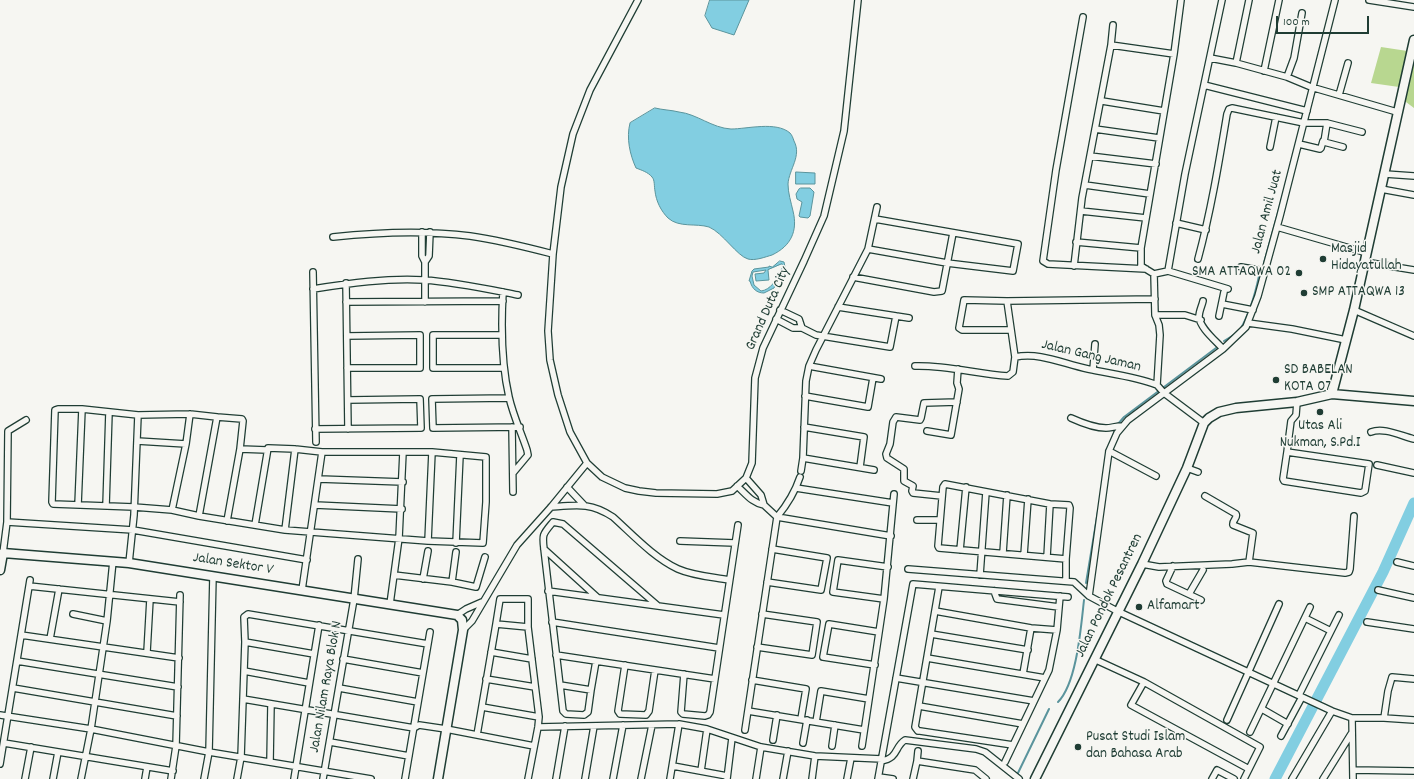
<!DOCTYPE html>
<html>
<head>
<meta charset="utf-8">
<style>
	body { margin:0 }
	#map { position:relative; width:1414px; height:779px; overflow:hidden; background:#f6f6f2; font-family:Dekko,sans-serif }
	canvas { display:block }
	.scale { position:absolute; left:1276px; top:16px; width:93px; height:18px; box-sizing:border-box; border:2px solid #1f3d34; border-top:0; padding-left:5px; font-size:12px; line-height:14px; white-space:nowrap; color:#1f3d34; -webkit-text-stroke:3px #f6f6f2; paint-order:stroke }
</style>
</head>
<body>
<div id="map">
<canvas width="1414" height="779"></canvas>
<div class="scale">100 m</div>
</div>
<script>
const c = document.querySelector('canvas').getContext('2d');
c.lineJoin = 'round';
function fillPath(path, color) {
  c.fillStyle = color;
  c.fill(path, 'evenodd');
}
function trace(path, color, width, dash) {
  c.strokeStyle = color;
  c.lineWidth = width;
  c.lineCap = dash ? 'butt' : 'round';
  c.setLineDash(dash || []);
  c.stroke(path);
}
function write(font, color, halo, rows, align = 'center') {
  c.font = font + ' Dekko,sans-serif';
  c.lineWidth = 3;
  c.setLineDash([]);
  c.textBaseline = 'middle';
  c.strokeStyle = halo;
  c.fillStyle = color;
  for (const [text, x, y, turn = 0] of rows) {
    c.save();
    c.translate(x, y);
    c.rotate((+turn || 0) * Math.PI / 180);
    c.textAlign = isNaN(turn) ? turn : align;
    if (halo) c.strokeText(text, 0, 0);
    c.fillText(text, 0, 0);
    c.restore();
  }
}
fillPath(new Path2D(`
	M 1381,47 L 1414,52 L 1414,108 L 1402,99 L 1406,88 L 1371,83 Z`), '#b8d790');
const water = new Path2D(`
	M 710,0 L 749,0 L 734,35 L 712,28 L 705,16 Z
	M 655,108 C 663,110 671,110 679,112 C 697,114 712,128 731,129 C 747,129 776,121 790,133 C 792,135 793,138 794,141 C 802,156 789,169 788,184 C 788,193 791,202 793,211 C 798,231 791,246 772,255 C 765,257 755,261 748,259 C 737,256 723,233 709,227 C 696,223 679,228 668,218 C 661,211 656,201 655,191 C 654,187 655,180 652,177 C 648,172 641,170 636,168 C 630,155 626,138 630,123 Z
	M 796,172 L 815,173 L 815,184 L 796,184 Z
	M 801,188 L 810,188 L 814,192 L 810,216 L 808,218 L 800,217 L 799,216 L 802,202 L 797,199 L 796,194 L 799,189 Z
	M 780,261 L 784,262 L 785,267 L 774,288 L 764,293 C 757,293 752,289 750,281 L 749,281 L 752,271 L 754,269 L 769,267 L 769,266 L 772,267 ZM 782,264 L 783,267 L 779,273 L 778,273 C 777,280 770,290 761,291 L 754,285 L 752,276 L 753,272 L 766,270 L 764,273 L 755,274 L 756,281 L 769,280 L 768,270 Z`);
fillPath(water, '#82cee1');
trace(water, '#5a949c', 1);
trace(new Path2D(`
	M 1264,263 L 1284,191
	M 1240,330 C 1250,313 1255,295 1259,276
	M 1224,341 L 1237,333
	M 1118,424 L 1124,417 L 1216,348
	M 1109,446 L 1116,428
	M 1086,583 L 1098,511
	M 1058,702 C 1077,683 1081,626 1084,600
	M 1017,775 L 1049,709`), '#5a949c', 2);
trace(new Path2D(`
	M 1275,779 L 1383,572 L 1414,503`), '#82cee1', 11);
const street = new Path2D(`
	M 1181,0 L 1174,54 L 1141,248 L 1141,266 L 1154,274 L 1168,271 L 1185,174 L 1222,0
	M 1369,0 L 1414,7
	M 1083,17 L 1056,170 L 1043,261 L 1048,264 L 1146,269
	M 1111,45 L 1113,25
	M 1210,58 L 1236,63 L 1287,77 L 1311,87 L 1397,112
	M 1236,63 L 1249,0
	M 1264,71 L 1279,0
	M 1287,77 L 1294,58 L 1302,13
	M 1204,85 L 1307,111
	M 1339,95 L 1348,63
	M 1102,101 L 1164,111
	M 1327,123 L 1324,142 L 1343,147
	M 1095,129 L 1159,138
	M 1299,144 L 1320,149 L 1321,148 L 1323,141
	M 1270,147 L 1276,117
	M 1090,156 L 1156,164
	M 1385,174 L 1414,176
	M 1085,185 L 1150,194
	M 1381,189 L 1414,195
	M 1081,211 L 1146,218
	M 1176,223 L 1206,230
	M 1277,227 L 1367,253
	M 422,232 L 422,256 L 425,262 L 425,302
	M 333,237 C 379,232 424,230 470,236 C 498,240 526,247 553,254
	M 1076,242 L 1141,248
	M 868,249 L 947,263 L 1013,271 L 1018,244 L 875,219
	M 1198,259 C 1211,211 1219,162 1227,114 L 1229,109 L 1232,108 L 1304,123 L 1327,123 L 1362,132
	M 425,262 L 429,256 L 430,232
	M 1365,262 L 1414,270
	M 1074,266 L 1082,198 L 1111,45 L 1174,54
	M 1241,267 L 1265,271
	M 1168,271 L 1228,289
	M 313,272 L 316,442
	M 1154,274 L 1155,315 L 1159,325 L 1160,335 L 1157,385 L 1164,393 L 1204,423
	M 853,277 L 934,292 L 942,291 L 953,233
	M 346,283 L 348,429
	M 313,289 C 350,283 387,278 424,280 C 455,282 487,289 518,295
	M 503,292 C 501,327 501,362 509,397 C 513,415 521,432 527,450 L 528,455 L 513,473
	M 1007,301 L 964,300 L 959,328 L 962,330 L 1011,330
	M 1203,301 C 1202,306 1199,311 1199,317 C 1200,328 1215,340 1223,349
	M 346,302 L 503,301
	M 1222,304 L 1253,310
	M 838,307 L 909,318
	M 780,310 L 799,319 L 802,328
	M 1354,310 L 1414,336
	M 1155,315 L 1185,315 L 1201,320
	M 1219,316 L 1224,292
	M 776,319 L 793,328 L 802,328 L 816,335 L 890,347 L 896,316
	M 1248,323 L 1292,329 L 1346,340
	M 501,335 L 433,335 L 433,368 L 504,368
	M 347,336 L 420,335 L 420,368 L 347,368
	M 1015,357 L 1007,301 L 1155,299
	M 809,366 L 881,379
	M 915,366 C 947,365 977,374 1008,376 L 1013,372 L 1015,357 C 1041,352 1063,364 1088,369 C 1111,374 1134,376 1157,385
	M 1093,370 L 1095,344
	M 805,396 L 868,407 L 873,378
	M 509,398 L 432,399 L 433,428 L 520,427
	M 217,417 L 242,419 L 243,421 L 240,449 L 227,521
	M 1071,418 C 1082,423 1094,428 1106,428 C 1111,428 1116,426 1122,426
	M 512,427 L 513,492
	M 804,427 L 864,437 L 860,467
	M 315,429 L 421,428 L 420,399 L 348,400
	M 927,431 L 951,435 L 959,389 L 957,383 L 958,369
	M 1371,432 C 1384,427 1401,436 1414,439
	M 137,441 L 186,444
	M 240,449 L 267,450
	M 1109,451 L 1156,476
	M 1287,452 L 1369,464 L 1365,491 L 1361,493 L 1284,481 L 1283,479 Z
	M 1287,452 L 1291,421 L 1296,415 L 1297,402
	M 803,458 L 874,470
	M 587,463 L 570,432 L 558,395 L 550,360 L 548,331 L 553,254 L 561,187 L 573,134 L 590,90 L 638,0
	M 1377,465 L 1414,473
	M 1187,468 L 1198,472
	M 801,471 L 803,458 L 806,381 L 809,366 L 816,350 L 868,249 L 877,207
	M 746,478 L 761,495 L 764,505 L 777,517 L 891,536
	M 319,479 L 403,482
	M 945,484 L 1050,504 L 1069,505 L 1070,508 L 1066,559 L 939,548 L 938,546 L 943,487 Z
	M 737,486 C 746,494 752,503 764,505
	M 567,487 L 584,505
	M 796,488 L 893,503
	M 942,496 L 913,493 L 912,491 L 913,486 L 904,481 L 904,469 L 887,458 L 886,454 L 890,444 L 893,422 L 896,417 L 920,420 L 921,418 L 924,403 L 957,402
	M 1205,496 L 1236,514 C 1238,518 1232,520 1233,525 L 1253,533 L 1249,562
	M 78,505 L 82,409
	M 315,505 L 402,509
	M 106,506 L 109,412
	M 551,507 C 576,505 591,502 613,517 C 632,534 654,558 678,569 C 694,576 713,577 729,580
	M 172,510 L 186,444 L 190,414
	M 199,516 L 217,417 L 190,414 L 138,415 L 82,409 L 58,409 L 55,410 L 52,502 L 53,504 L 134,507 L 172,510 L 199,516 L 285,530 L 428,541 L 483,543 L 486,502 L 486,457 L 432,452 L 403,452
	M 917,520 L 940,520
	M 7,522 L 133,530 L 307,560
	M 255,525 L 268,448 L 295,449 L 322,452
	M 285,530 L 295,449
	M 428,541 L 432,452
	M 680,541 L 735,543
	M 456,543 L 460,455
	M 544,549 L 597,597
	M 960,550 L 966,487
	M 0,553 L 3,553 L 7,522 L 8,431 L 26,420
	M 1003,553 L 1007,495
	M 1024,555 L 1028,499
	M 1047,557 L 1050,504
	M 1397,562 L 1414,566
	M 129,563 L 134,515 L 138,415
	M 1142,564 L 1159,567 L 1232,564 L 1249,562 L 1345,573 L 1349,572 L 1350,569 L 1354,516
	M 1173,566 L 1166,581 L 1167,584 L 1201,600
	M 908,569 L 1074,582 L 1089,596 L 1117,611 L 1332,711 L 1352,718 L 1353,779
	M 394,575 L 452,582 L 476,587 L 485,557
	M 980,575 L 986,492
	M 423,579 L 428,551
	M 1066,581 L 1066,559
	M 452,582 L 456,552
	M 767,582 L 821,590 L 827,558 L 772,549
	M 29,586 L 180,602
	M 939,587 L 915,727 L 918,731 L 920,731 L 1013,745
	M 302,590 L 322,452 L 403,452 L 399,538 L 390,604
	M 1378,590 L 1414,598
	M 548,591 L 724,615
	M 994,591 L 997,599 L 1059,607
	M 1189,594 L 1203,570
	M 1089,596 L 1109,451 L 1117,433 L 1128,420 L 1223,349 L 1246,327 L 1258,296 L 1280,216 L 1335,0
	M 884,599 L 833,592 L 838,560 L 888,567
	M 935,611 L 1031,628 L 1057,630
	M 73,614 L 107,621
	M 457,615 L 466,609 L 482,602
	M 1305,618 L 1331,631
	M 552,622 L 719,648
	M 1367,622 L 1414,629
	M 496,624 L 528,627 L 539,717 L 538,727 L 528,779
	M 463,630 L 472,621 L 517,545 L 551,507 L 587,463 L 602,477 L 625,488 L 639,491 L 656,493 L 717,494 L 732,491 L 746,478 L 752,463 L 755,378 L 763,348 L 804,261 L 824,216 L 844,131 L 858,0
	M 931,634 L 1028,650
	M 21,635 L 179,658
	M 50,639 L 59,589
	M 245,642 L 314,654
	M 757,647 L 812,655 L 817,622 L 762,614
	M 147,652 L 150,599
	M 491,652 L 532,659
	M 556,655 L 715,679
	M 927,658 L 1045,678
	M 343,659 L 423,673
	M 1094,659 L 1144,682 L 1260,747 L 1244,779
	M 17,661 L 178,687
	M 625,665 L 618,711 L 620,714 L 646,715 L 649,711 L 655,670
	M 875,665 L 823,657 L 829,624 L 879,632
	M 244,671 L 309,683
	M 684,674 L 681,712 L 683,714 L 705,716 L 708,715 L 710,712 L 738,525
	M 1023,674 L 1031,628
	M 896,678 L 1034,701
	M 486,679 L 535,687
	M 752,680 L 806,689 L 801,719
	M 1144,682 L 1131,705 L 1249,769
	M 560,685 L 591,690 L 596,661
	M 13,688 L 177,716
	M 339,688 L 418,702
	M 591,690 L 588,712 L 584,715 L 566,714 L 563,711 L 544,549 C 542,534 543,534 553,522 L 563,524 L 657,605
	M 1299,695 L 1339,615
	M 243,699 L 414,728 L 419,725 L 446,729 L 534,746
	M 919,706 L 1023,724
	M 482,707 L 539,717
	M 1262,709 L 1288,724
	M 748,711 L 864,730
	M 0,715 L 91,729 L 209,752 L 371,779
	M 1352,718 L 1384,718 L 1414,720
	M 1384,718 L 1388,691 L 1392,677 L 1414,679
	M 1227,720 L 1279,604
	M 816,722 L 821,691 L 869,699
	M 538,727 L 679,724 L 707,729 L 761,747 L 815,756 L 882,759
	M 745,730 L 777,517 C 787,505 795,492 800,477
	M 1250,732 L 1310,607
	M 477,735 L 496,624 L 500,599 L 528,599 L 528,627
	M 1281,736 L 1302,697
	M 773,740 L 777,715
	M 330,742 L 409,756
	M 4,743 L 173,771
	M 803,743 L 807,720
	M 832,746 L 835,725
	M 862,746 L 884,599 L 894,494
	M 881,761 C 899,758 894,747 905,740 L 976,749 L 985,752 L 1019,779
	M 917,761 L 918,751
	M 270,762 L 271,704
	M 1005,762 L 1049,670 L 1057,630 L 1060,596
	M 0,764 L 30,580
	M 673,766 L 727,776
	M 1353,770 L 1414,771
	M 701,771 L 707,729
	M 879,777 L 893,779
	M 25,779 L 31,747
	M 53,779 L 58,752
	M 81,779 L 91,729 L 107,621 L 113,561
	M 145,779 L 147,767
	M 171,779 L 176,746 L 180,595
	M 204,779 L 209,752 L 213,576
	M 237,779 L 241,757 L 245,642 L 244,617 L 248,614 L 428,644
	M 294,779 L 319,625
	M 323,779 L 354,599 L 358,559
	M 405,779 L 430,632
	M 556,779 L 565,726
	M 585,779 L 594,726
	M 613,779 L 623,725
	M 641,779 L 652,725
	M 670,779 L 679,724
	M 727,779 L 732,738
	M 756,779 L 761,747
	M 783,779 L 788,751
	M 812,779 L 815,756
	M 847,779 L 851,758
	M 878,779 L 913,584 L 1068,597
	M 913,779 L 917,761 L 975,770 L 986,779
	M 1212,779 L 1217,770 L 1234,779
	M 1292,779 L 1332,711
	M 1323,779 L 1351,734`);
const secondary = new Path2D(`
	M 1332,394 L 1354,310 L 1414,40
	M 0,570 L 3,553 L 129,563 L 457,615 L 462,620 L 463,630 L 438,779
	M 1035,779 L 1142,564 L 1187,468 L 1204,423 L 1209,418 L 1219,412 L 1236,408 L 1297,402 L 1332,394 L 1414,401`);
trace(street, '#1f3d34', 8);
trace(secondary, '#1f3d34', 11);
trace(street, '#f6f6f2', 5.5);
trace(secondary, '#f6f6f2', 8);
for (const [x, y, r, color] of [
	[1323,259,4,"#1f3d34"],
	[1299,273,4,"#1f3d34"],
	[1304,293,4,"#1f3d34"],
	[1276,380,4,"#1f3d34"],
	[1320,412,4,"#1f3d34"],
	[1139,607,4,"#1f3d34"],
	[1078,747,4,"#1f3d34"]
]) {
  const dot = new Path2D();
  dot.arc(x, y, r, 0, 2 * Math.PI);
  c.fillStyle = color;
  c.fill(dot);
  trace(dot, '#f6f6f2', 1.5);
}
write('15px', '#1f3d34', '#f6f6f2', [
	["Jalan Amil Juat",1268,212,-75],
	["Grand Duta City",769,309,-66],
	["Jalan Gang Jaman",1091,357,13],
	["Jalan Sektor V",233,565,9],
	["Jalan Pondok Pesantren",1110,596,-64],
	["Jalan Nilam Raya Blok N",327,687,-80]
]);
write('15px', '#1f3d34', '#f6f6f2', [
	["Masjid",1331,250],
	["Hidayatullah",1331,267],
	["SMA ATTAQWA 02",1291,273,"right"],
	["SMP ATTAQWA 13",1312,293],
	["SD BABELAN",1284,371],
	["KOTA 07",1284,388],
	["Utas Ali",1320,427,"center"],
	["Nukman, S.Pd.I",1320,444,"center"],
	["Alfamart",1147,607],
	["Pusat Studi Islam",1086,738],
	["dan Bahasa Arab",1086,755]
], 'left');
</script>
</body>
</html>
